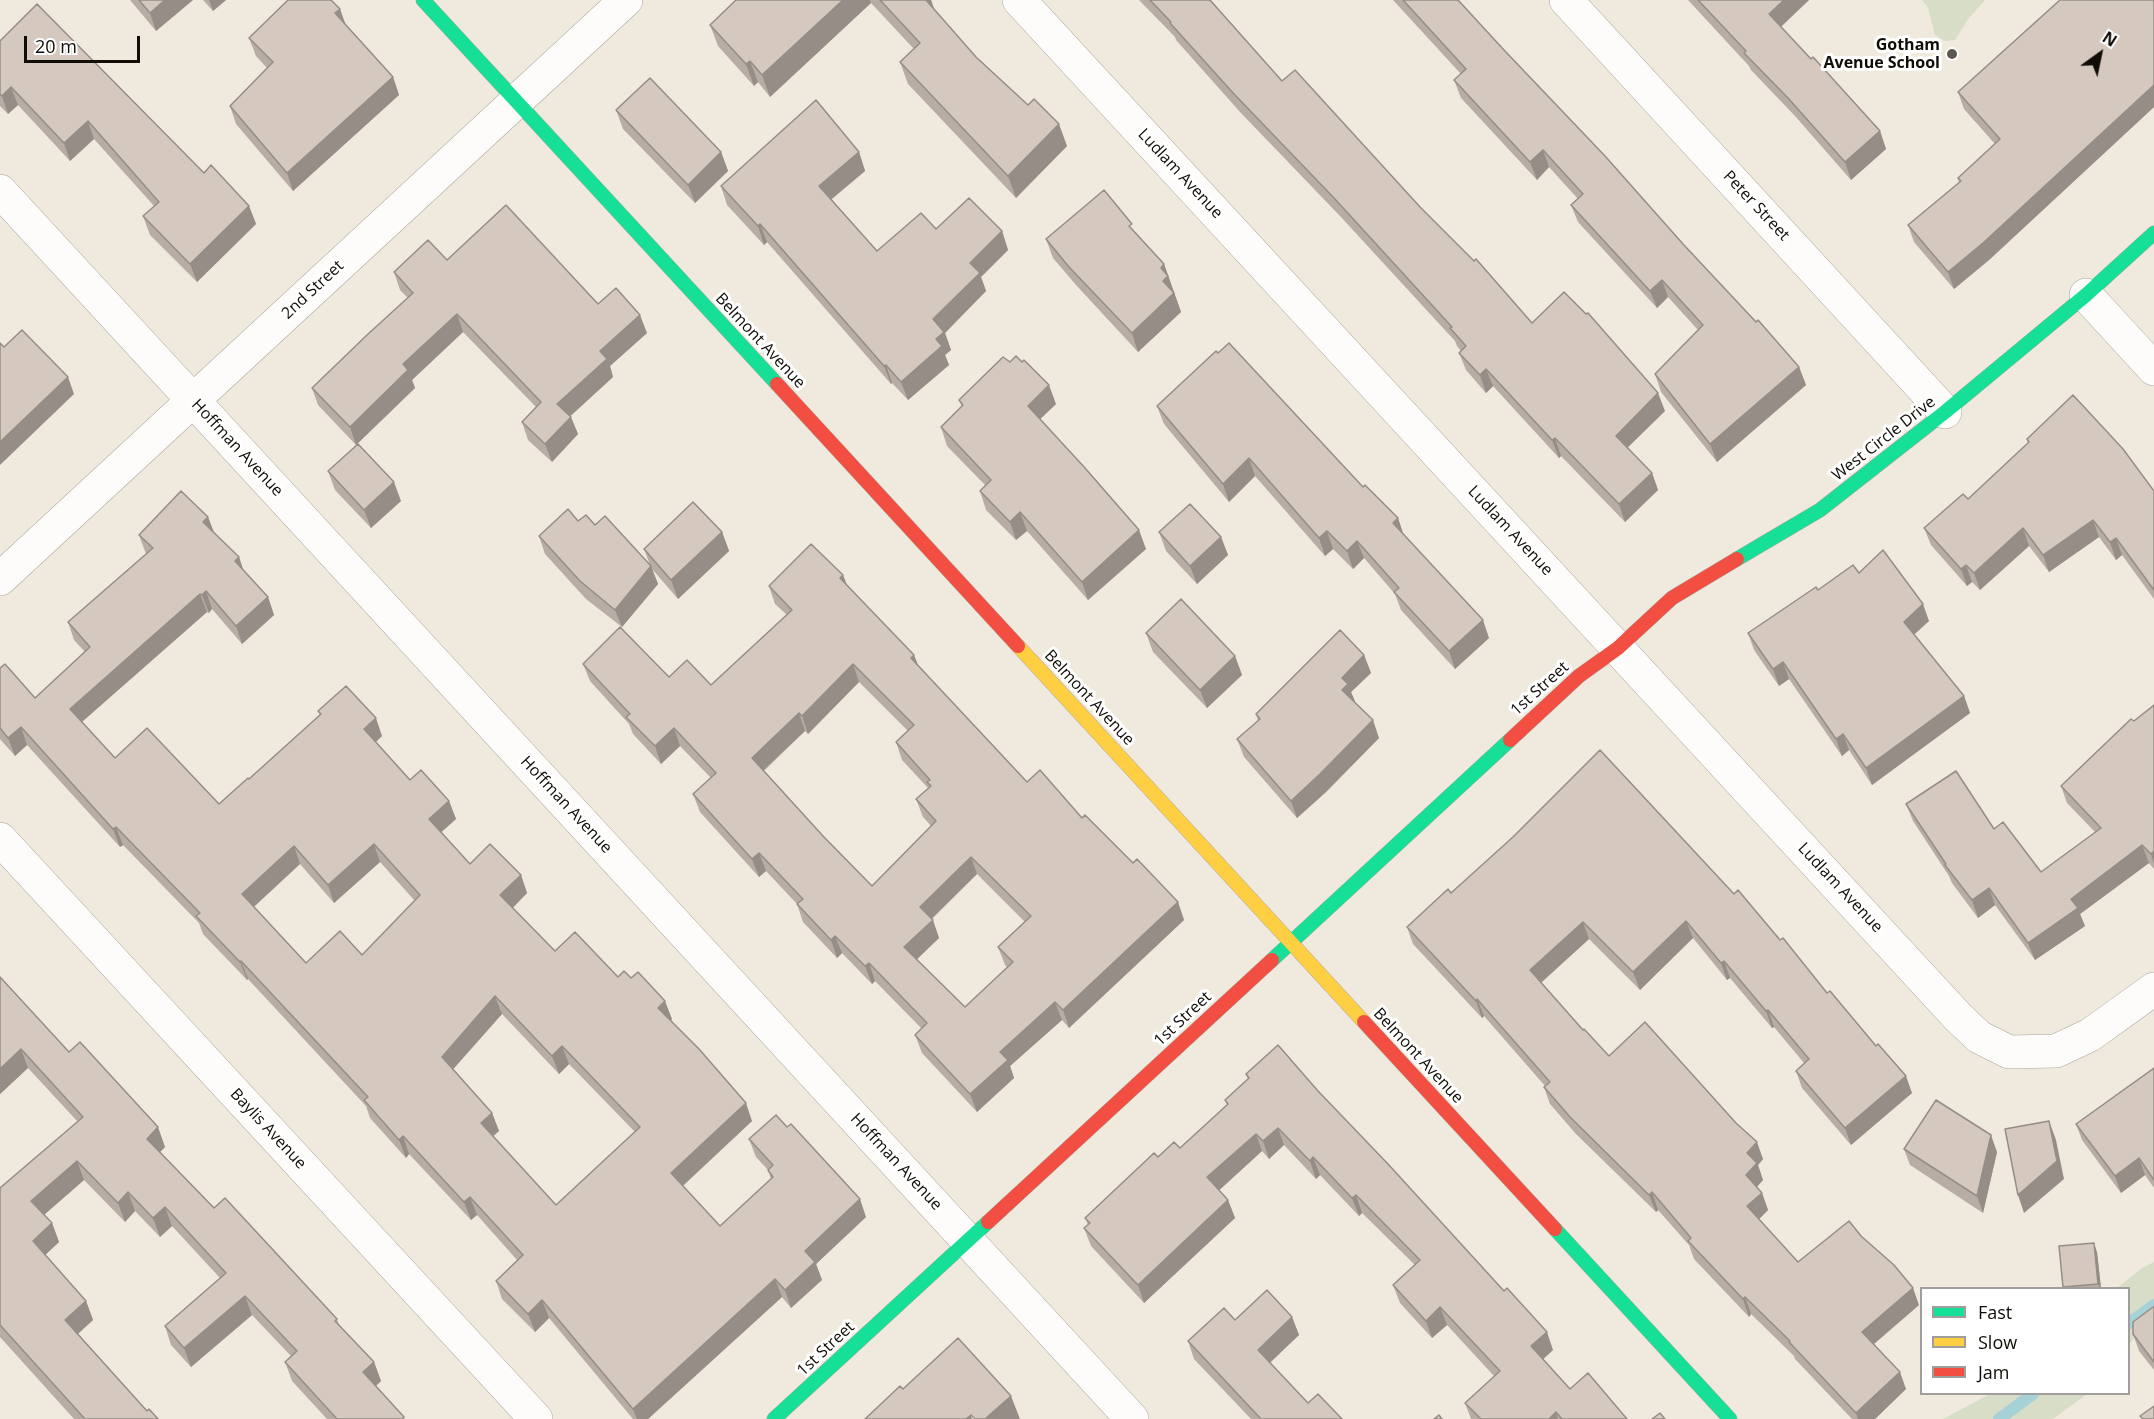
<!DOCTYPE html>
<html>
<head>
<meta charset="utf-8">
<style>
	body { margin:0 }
	#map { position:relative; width:2154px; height:1419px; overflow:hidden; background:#f0eade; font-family:"Open Sans",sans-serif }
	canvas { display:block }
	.legend { position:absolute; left:1920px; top:1287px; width:210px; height:108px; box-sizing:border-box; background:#fff; border:2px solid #9f9e9b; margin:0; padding:8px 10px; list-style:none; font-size:18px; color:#100d06 }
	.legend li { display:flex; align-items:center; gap:12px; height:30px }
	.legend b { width:30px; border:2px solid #9f9e9b }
	.north { position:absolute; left:2070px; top:24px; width:60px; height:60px; -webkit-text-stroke:4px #fff; paint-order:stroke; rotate:33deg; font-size:16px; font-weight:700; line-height:24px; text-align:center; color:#100d06 }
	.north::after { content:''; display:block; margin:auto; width:21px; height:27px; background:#100d06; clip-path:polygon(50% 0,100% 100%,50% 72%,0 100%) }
	.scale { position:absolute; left:24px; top:36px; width:116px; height:27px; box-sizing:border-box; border:3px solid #100d06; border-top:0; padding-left:8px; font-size:18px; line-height:21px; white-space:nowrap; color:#100d06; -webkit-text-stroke:4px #fff; paint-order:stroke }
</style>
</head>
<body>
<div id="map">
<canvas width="2154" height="1419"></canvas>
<ul class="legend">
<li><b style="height:8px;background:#16e098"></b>Fast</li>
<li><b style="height:8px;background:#ffcf43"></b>Slow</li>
<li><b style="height:8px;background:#f24e42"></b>Jam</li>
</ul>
<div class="north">N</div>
<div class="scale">20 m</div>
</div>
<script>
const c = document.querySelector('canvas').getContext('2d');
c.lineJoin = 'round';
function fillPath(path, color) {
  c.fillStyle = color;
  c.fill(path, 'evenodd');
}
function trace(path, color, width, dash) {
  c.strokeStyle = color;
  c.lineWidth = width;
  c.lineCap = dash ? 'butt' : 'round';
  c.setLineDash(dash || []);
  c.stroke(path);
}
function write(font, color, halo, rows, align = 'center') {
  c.font = font + ' "Open Sans",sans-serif';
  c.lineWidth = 6;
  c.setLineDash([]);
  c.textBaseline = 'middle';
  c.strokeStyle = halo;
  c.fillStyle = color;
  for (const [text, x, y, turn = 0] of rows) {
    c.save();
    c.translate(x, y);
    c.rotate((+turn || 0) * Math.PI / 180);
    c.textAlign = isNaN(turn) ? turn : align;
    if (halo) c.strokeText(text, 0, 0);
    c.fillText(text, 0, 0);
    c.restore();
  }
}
fillPath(new Path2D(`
	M 1922,0 L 1985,0 L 1969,18 L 1955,40 L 1945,41 L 1935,35 L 1928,8 Z
	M 2154,1262 L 2154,1323 L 2141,1330 L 2129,1344 L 2128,1288 L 2117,1288 L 2142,1268 Z
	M 1990,1394 L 2087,1394 L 2053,1419 L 1943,1419 Z`), '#d8ddc7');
trace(new Path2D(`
	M 2128,1324 L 2154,1305
	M 1999,1419 L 2033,1394`), '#a6d1d7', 12);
const street = new Path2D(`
	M 1019,0 L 1958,1017 L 1979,1037 L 2009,1052 L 2056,1051 L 2090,1035 L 2154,989
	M 1566,0 L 1945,412
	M 0,191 L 1132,1419
	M 2086,295 L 2154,369
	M 0,579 L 626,0
	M 0,839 L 536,1419`);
const fast = new Path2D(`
	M 423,0 L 777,384
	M 1737,559 L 1820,510 L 1945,412 L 2086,295 L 2154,233
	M 1272,960 L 1510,740
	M 1555,1229 L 1730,1419
	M 774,1419 L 988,1222`);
const slow = new Path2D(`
	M 1018,646 L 1364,1022`);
const jam = new Path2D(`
	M 777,384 L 1018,646
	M 1510,740 L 1579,676 L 1618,648 L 1672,598 L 1737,559
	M 1364,1022 L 1555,1229
	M 988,1222 L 1272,960`);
trace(street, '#aaa69d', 34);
trace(fast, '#aaa69d', 15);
trace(slow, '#aaa69d', 15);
trace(jam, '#aaa69d', 15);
trace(street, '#fdfcfa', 33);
trace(fast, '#16e098', 14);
trace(slow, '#ffcf43', 14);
trace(jam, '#f24e42', 14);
fillPath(new Path2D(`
	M 130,0 L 193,0 L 156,31 Z
	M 203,0 L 226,0 L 213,11 Z
	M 736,0 L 931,0 L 934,10 L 976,57 L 1067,146 L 1016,198 L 908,84 L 900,62 L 914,49 L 871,3 L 770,97 L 758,82 L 754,86 L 718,46 L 710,25 Z
	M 1139,0 L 1210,0 L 1282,81 L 1421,208 L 1532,323 L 1665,411 L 1627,448 L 1652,473 L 1658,490 L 1625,522 L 1561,456 L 1559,458 L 1493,386 L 1486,393 L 1466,370 L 1459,353 L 1461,351 L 1457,346 L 1455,341 L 1340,216 L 1240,112 L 1176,40 L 1175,37 Z
	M 1393,0 L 1458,0 L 1683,244 L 1799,367 L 1806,385 L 1717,462 L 1661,392 L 1655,374 L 1698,330 L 1668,297 L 1657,308 L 1578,222 L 1571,205 L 1578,199 L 1549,167 L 1537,180 L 1461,98 L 1454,80 L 1461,74 Z
	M 1688,0 L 1809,0 L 1781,27 L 1880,131 L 1886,149 L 1851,180 L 1795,116 L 1751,70 L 1749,66 Z
	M 2059,0 L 2154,0 L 2154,107 L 1989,260 L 1954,289 L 1914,242 L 1908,225 L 1959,183 L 1958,178 L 1995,144 L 1964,109 L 1958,92 L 2060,1 Z
	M 340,9 L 346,25 L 393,77 L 399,95 L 293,191 L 236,124 L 230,106 L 267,68 L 256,56 L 249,38 Z
	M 0,41 L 204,173 L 249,206 L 256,224 L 197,282 L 150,235 L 143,216 L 154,206 L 94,139 L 70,161 L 18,105 L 8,114 L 0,106 Z
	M 616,110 L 721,152 L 728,171 L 695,203 L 623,129 Z
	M 859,152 L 865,171 L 831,199 L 877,251 L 936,229 L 1002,231 L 1008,250 L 981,277 L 986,291 L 945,333 L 951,350 L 945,355 L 949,365 L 908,400 L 892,383 L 891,384 L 767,242 L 764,245 L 727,205 L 721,186 Z
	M 1135,232 L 1164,264 L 1181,312 L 1138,352 L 1076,285 L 1053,258 L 1046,239 Z
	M 447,260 L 598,304 L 647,333 L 610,366 L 613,377 L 570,416 L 578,434 L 552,462 L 528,440 L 522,422 L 536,407 L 463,332 L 412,380 L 415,388 L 356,445 L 318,405 L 312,388 L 408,298 L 400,290 L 394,272 Z
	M 959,400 L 1056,404 L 1040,419 L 1146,549 L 1088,600 L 1027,531 L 1016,540 L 986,510 L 980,491 L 985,485 L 947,446 L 941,427 L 962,407 Z
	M 1157,406 L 1363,487 L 1398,518 L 1403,534 L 1489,638 L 1455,669 L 1401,610 L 1395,594 L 1364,558 L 1353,569 L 1333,549 L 1325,556 L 1255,476 L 1229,502 L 1164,424 Z
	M 2027,439 L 2154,491 L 2154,599 L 2122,555 L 2116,560 L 2099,537 L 2049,572 L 2029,546 L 1980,590 L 1972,582 L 1967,586 L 1931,545 L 1924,528 L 1968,499 L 2028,443 Z
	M 328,471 L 401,501 L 371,528 L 335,490 Z
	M 208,517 L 214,534 L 239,557 L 243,570 L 268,597 L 274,615 L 242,644 L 212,609 L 209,613 L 207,612 L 82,722 L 115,758 L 219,804 L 249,779 L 320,715 L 318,711 L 382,736 L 376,742 L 410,780 L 449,801 L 456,819 L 441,832 L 470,864 L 521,875 L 527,893 L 513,908 L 555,951 L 618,977 L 672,1019 L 671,1020 L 752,1121 L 683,1186 L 720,1226 L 771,1179 L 768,1170 L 756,1157 L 749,1139 L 866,1217 L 816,1264 L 822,1280 L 791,1308 L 782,1297 L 648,1419 L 633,1419 L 549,1318 L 535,1332 L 502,1299 L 496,1281 L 517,1260 L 477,1215 L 471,1220 L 409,1154 L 406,1158 L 370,1118 L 366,1106 L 248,979 L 247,980 L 203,934 L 199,923 L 123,845 L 120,847 L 27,745 L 15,756 L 0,739 L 0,668 L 35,698 L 85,652 L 74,640 L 68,622 L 146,554 L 139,535 ZM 380,862 L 415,901 L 362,955 L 306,963 L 254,907 L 300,864 L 334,903 ZM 502,1014 L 559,1074 L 569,1064 L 635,1132 L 556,1205 L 493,1136 L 499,1131 L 492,1113 L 453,1069 Z
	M 595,525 L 650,565 L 644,549 L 722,532 L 729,551 L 678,599 L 652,569 L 658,584 L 622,627 L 586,599 L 545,554 L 539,536 Z
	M 1159,532 L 1221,537 L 1228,555 L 1197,584 L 1166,551 Z
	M 1859,573 L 1929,621 L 1914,635 L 1964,696 L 1970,713 L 1872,785 L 1849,750 L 1842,756 L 1789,679 L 1779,686 L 1754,650 L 1748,633 L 1818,590 Z
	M 843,575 L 847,586 L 918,665 L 1027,782 L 1082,818 L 1178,902 L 1184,920 L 1069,1028 L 1062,1020 L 1010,1066 L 1014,1078 L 977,1112 L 922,1053 L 915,1035 L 922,1029 L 875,981 L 872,984 L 842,953 L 837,958 L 803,922 L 797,904 L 766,871 L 759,877 L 700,812 L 693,794 L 711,778 L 680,746 L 661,764 L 633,734 L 629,724 L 590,681 L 583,664 L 669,677 L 711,685 L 787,615 L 775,604 L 769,586 ZM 859,682 L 908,731 L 896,742 L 902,760 L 928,788 L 916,799 L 923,817 L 931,826 L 872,886 L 823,836 L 764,771 L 805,731 L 808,734 ZM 977,874 L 1025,922 L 998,947 L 1005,965 L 1007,967 L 965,1007 L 916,960 L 939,938 L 932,919 Z
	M 1146,633 L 1235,656 L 1242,675 L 1207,708 L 1153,652 Z
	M 1364,655 L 1371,673 L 1351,692 L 1354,702 L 1379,738 L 1326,792 L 1297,818 L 1244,757 L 1237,739 L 1258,721 L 1256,714 Z
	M 2154,705 L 2154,869 L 2149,863 L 2080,914 L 2085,926 L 2035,960 L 1995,905 L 1978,918 L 1952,883 L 1949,876 L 1913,821 L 1906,804 L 1994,829 L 2041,872 L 2095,832 L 2067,803 L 2061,786 L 2134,721 Z
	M 1451,893 L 1734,894 L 1780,940 L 1827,993 L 1912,1093 L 1851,1145 L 1802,1088 L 1796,1071 L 1804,1063 L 1774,1027 L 1772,1028 L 1730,978 L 1727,980 L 1693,938 L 1640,990 L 1589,939 L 1541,983 L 1583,1030 L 1609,1056 L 1763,1159 L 1758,1165 L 1763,1180 L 1757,1187 L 1762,1193 L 1768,1210 L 1759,1219 L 1798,1262 L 1919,1305 L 1874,1344 L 1906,1389 L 1875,1419 L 1852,1419 L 1795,1359 L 1794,1356 L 1751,1314 L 1749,1317 L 1694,1259 L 1689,1245 L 1658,1210 L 1656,1212 L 1576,1134 L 1550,1104 L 1544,1087 L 1545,1086 L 1484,1016 L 1482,1018 L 1413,944 L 1407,927 Z
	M 0,977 L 69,1052 L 165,1147 L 160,1152 L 214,1208 L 337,1319 L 339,1325 L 374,1362 L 381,1381 L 376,1386 L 405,1419 L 327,1419 L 292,1381 L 285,1362 L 291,1356 L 252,1315 L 191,1367 L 171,1345 L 165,1326 L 220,1278 L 172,1226 L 160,1237 L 135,1211 L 125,1222 L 84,1180 L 44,1215 L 52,1223 L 59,1242 L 45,1255 L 86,1301 L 93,1320 L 78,1334 L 147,1411 L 158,1419 L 74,1419 L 0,1337 L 0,1188 L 78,1122 L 28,1068 L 0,1094 Z
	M 2154,1068 L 2154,1188 L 2145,1175 L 2121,1193 L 2082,1140 L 2076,1124 Z
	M 1246,1074 L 1318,1091 L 1553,1350 L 1543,1359 L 1570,1389 L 1627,1419 L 1471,1419 L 1465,1403 L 1494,1376 L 1447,1325 L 1432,1338 L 1400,1303 L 1393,1285 L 1415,1265 L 1362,1213 L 1359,1216 L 1320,1175 L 1316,1179 L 1284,1145 L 1269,1159 L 1262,1151 L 1219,1190 L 1228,1200 L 1235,1218 L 1144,1303 L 1091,1246 L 1084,1228 L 1088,1225 L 1085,1218 L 1158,1157 L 1180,1148 L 1227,1105 L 1225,1100 L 1248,1079 Z
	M 1904,1149 L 1997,1152 L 1983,1213 L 1910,1165 Z
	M 2097,1252 L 2101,1288 L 2064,1288 L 2063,1287 Z
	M 2154,1308 L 2154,1370 L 2139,1351 L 2133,1334 Z
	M 1292,1317 L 1299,1335 L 1270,1363 L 1308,1403 L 1342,1419 L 1251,1419 L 1194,1359 L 1188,1341 L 1235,1320 Z`), '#b7ada4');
fillPath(new Path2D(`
	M 165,0 L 193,0 L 156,31 L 150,13 Z
	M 209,0 L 226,0 L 213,11 Z
	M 843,0 L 870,0 L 871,3 L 770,97 L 762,75 Z
	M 924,0 L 931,0 L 936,14 Z
	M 1784,0 L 1809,0 L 1775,32 L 1769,14 Z
	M 340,9 L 346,27 L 335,13 Z
	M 750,61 L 758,82 L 754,86 L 746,64 Z
	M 393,77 L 399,95 L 293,191 L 287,173 Z
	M 2154,85 L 2154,107 L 1989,260 L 1954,289 L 1948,272 Z
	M 11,87 L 18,105 L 8,114 L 2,96 Z
	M 88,121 L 94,139 L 70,161 L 64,143 Z
	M 1059,124 L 1067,146 L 1016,198 L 1008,176 Z
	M 1880,131 L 1886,149 L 1851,180 L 1845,162 Z
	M 1543,150 L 1549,167 L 1537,180 L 1530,162 Z
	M 721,152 L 728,171 L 695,203 L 688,185 Z
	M 859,152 L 865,171 L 826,204 L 819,186 Z
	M 249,206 L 256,224 L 197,282 L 190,264 Z
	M 760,224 L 767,242 L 764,245 L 758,226 Z
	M 1002,231 L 1008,250 L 981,277 L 986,291 L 945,333 L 951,350 L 945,355 L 949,365 L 908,400 L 901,382 L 936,339 L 933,319 L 970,263 Z
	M 1164,264 L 1181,312 L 1138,352 L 1132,333 L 1163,281 L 1161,268 Z
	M 1662,280 L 1668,297 L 1657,308 L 1650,291 Z
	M 457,314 L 463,332 L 412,380 L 415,388 L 356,445 L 350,427 L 403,364 Z
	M 640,315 L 647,333 L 610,366 L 613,377 L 564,422 L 557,404 L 600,351 Z
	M 886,365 L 892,383 L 891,384 L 884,366 Z
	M 1799,367 L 1806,385 L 1717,462 L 1710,444 Z
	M 1486,369 L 1493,386 L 1486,393 L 1480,375 Z
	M 68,377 L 74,394 L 0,465 L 0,442 Z
	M 1049,385 L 1056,404 L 1034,425 L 1028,406 Z
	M 1658,393 L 1665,411 L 1622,453 L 1616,436 Z
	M 571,417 L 578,434 L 552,462 L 545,444 Z
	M 1555,438 L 1561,456 L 1559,458 L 1552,440 Z
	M 1249,458 L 1255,476 L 1229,502 L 1223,484 Z
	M 1652,473 L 1658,490 L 1625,522 L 1619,504 Z
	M 394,482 L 401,501 L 371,528 L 364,510 Z
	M 1020,512 L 1027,531 L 1016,540 L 1010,522 Z
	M 208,517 L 215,535 L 203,522 Z
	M 1398,518 L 1404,536 L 1393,523 Z
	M 2093,520 L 2099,537 L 2049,572 L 2043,555 Z
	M 2023,528 L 2029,546 L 1980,590 L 1974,573 Z
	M 1139,530 L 1146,549 L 1088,600 L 1082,582 Z
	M 1327,531 L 1333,549 L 1325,556 L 1319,538 Z
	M 722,532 L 729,551 L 678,599 L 671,580 Z
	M 1221,537 L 1228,555 L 1197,584 L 1190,566 Z
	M 2116,538 L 2122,555 L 2116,560 L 2110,542 Z
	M 1357,541 L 1364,558 L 1353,569 L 1347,551 Z
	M 239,557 L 245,575 L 235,561 Z
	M 1966,565 L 1972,582 L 1967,586 L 1961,569 Z
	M 651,566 L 658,584 L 622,627 L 615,610 Z
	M 843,575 L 850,593 L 840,578 Z
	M 206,591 L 212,609 L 209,613 L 202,595 Z
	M 200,594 L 207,612 L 76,727 L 70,709 Z
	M 268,597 L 274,615 L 242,644 L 236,626 Z
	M 1923,604 L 1929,621 L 1910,638 L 1904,622 Z
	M 1483,620 L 1489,638 L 1455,669 L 1449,651 Z
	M 914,655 L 921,672 L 911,658 Z
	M 1364,655 L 1371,673 L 1351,692 L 1355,701 L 1349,707 L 1342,690 L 1342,678 Z
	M 1235,656 L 1242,675 L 1207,708 L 1200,690 Z
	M 1783,662 L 1789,679 L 1779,686 L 1773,669 Z
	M 853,664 L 859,682 L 808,734 L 802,716 Z
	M 1964,696 L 1970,713 L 1872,785 L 1866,768 Z
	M 799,713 L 805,731 L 758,775 L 752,758 Z
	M 376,718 L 382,736 L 370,747 L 364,729 Z
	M 1373,720 L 1379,738 L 1326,792 L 1297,818 L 1291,801 Z
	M 21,727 L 27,745 L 15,756 L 8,738 Z
	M 674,728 L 680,746 L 661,764 L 655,746 Z
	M 1843,734 L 1849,750 L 1842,756 L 1836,739 Z
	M 449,801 L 456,819 L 436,837 L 429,819 Z
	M 116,827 L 123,845 L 120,847 L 113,829 Z
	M 374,844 L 380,862 L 334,903 L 328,885 Z
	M 2142,845 L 2149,863 L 2080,914 L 2085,926 L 2035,960 L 2028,943 L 2071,899 Z
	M 294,846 L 300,864 L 248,912 L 242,894 Z
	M 2154,851 L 2154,864 L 2151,854 Z
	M 759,853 L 766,871 L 759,877 L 752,859 Z
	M 971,857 L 977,874 L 926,924 L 920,907 Z
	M 521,875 L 527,893 L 507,913 L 500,895 Z
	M 1989,888 L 1995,905 L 1978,918 L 1972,900 Z
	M 1178,902 L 1184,920 L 1069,1028 L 1063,1010 Z
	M 933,920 L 939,938 L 911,965 L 904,947 Z
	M 1686,921 L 1693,938 L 1640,990 L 1633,972 Z
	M 1583,922 L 1589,939 L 1536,987 L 1530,970 Z
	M 835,936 L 842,953 L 837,958 L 831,940 Z
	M 241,961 L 248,979 L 247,980 L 240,962 Z
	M 1724,961 L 1730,978 L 1727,980 L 1721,963 Z
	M 869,963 L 875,981 L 872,984 L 865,966 Z
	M 495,996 L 502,1014 L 448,1075 L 442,1057 Z
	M 1477,999 L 1484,1016 L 1482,1018 L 1476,1001 Z
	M 665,1001 L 672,1019 L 665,1026 L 658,1008 Z
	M 1055,1002 L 1062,1020 L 1010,1066 L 1014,1078 L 977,1112 L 970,1094 L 1000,1052 Z
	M 1768,1010 L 1774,1027 L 1772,1028 L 1766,1011 Z
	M 562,1046 L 569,1064 L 559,1074 L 552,1056 Z
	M 21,1049 L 28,1068 L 0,1094 L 0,1069 Z
	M 1906,1076 L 1912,1093 L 1851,1145 L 1845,1128 Z
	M 746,1103 L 752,1121 L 677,1191 L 671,1173 Z
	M 492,1113 L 499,1131 L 488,1141 L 481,1123 Z
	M 2049,1121 L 2056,1140 L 2064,1179 L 2024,1213 L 2018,1195 Z
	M 158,1127 L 165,1147 L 154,1158 L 147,1139 Z
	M 1278,1128 L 1284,1145 L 1269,1159 L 1263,1141 Z
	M 1256,1134 L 1262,1151 L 1214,1195 L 1207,1177 Z
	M 1991,1135 L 1997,1152 L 1983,1213 L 1977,1196 Z
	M 403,1136 L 409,1154 L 406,1158 L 399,1140 Z
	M 1757,1142 L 1763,1159 L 1758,1165 L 1763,1180 L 1752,1192 L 1746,1175 L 1747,1153 Z
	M 1313,1157 L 1320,1175 L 1316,1179 L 1310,1161 Z
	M 2139,1158 L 2145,1175 L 2121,1193 L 2115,1176 Z
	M 77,1161 L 84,1180 L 38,1220 L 31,1201 Z
	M 128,1192 L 135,1211 L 125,1222 L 118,1203 Z
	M 1652,1192 L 1658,1210 L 1656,1212 L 1649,1195 Z
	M 1762,1193 L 1768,1210 L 1754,1224 L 1747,1206 Z
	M 1356,1195 L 1362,1213 L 1359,1216 L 1352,1198 Z
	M 470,1197 L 477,1215 L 471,1220 L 464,1202 Z
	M 860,1199 L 866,1217 L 816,1264 L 822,1280 L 791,1308 L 785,1290 L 805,1251 Z
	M 1228,1200 L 1235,1218 L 1144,1303 L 1138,1285 Z
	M 165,1207 L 172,1226 L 160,1237 L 153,1218 Z
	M 52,1223 L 59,1242 L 40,1260 L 33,1241 Z
	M 2094,1243 L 2097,1252 L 2101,1288 L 2100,1288 L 2098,1284 Z
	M 775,1279 L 782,1297 L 648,1419 L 637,1419 L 633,1409 Z
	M 1913,1288 L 1919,1305 L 1868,1349 L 1862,1332 Z
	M 245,1296 L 252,1315 L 191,1367 L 184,1348 Z
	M 1745,1297 L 1751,1314 L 1749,1317 L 1743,1299 Z
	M 542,1300 L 549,1318 L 535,1332 L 528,1314 Z
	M 86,1301 L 93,1320 L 72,1339 L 65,1320 Z
	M 1440,1307 L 1447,1325 L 1432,1338 L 1426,1321 Z
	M 1292,1317 L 1299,1335 L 1264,1368 L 1258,1350 Z
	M 1547,1332 L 1553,1350 L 1538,1364 L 1531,1346 Z
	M 374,1362 L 381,1381 L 370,1391 L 363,1372 Z
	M 1900,1372 L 1906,1389 L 1875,1419 L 1858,1419 L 1856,1413 Z
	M 1011,1396 L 1020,1419 L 985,1419 Z
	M 1556,1412 L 1558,1419 L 1549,1419 Z
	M 971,1415 L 972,1419 L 966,1419 Z`), '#958d86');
const building = new Path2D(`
	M 139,0 L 165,0 L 150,13 Z
	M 288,0 L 331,0 L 340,9 L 335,13 L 393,77 L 287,173 L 230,106 L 273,62 L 249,38 Z
	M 736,0 L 843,0 L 762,75 L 750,61 L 746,64 L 710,25 Z
	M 880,0 L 926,0 L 976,57 L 1028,105 L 1034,99 L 1059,124 L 1008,176 L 900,62 L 920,43 Z
	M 1150,0 L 1210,0 L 1282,81 L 1295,70 L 1421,208 L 1474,261 L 1476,259 L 1532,323 L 1564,292 L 1586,314 L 1588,313 L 1658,393 L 1616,436 L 1652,473 L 1619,504 L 1555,438 L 1552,440 L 1486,369 L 1480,375 L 1459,353 L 1466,346 L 1450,328 L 1452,327 L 1334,198 L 1234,94 L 1170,23 L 1171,22 Z
	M 1403,0 L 1458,0 L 1504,50 L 1605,156 L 1683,244 L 1756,322 L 1758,320 L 1799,367 L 1710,444 L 1655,374 L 1703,325 L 1662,280 L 1650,291 L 1571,205 L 1583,194 L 1543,150 L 1530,162 L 1454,80 L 1466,69 Z
	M 1698,0 L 1784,0 L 1769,14 L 1811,59 L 1813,57 L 1880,131 L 1845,162 L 1788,98 L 1744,53 L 1746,51 Z
	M 2060,0 L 2154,0 L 2154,85 L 1983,243 L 1948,272 L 1908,225 L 1961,181 L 1958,178 L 2000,139 L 1958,92 Z
	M 37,4 L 204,173 L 211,165 L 249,206 L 190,264 L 143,216 L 159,202 L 88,121 L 64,143 L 11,87 L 2,96 L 0,94 L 0,41 Z
	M 650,78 L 721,152 L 688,185 L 616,110 Z
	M 816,100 L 859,152 L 819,186 L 877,251 L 921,213 L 936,229 L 969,198 L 1002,231 L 970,263 L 980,273 L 933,319 L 944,332 L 936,339 L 942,346 L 901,382 L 886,365 L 884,366 L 760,224 L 758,226 L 721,186 Z
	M 1104,190 L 1132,224 L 1129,226 L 1164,264 L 1161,268 L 1168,276 L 1163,281 L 1174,293 L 1132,333 L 1069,267 L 1046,239 Z
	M 506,205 L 598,304 L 616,288 L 640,315 L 600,351 L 607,359 L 557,404 L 571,417 L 545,444 L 522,422 L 541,402 L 457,314 L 403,364 L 408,370 L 350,427 L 312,388 L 367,335 L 413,293 L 394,272 L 428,240 L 447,260 Z
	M 22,330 L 68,377 L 0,442 L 0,343 L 4,347 Z
	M 1229,343 L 1363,487 L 1365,485 L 1398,518 L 1393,523 L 1483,620 L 1449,651 L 1394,592 L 1399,588 L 1357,541 L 1347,551 L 1327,531 L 1319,538 L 1249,458 L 1223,484 L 1157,406 L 1216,351 L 1218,353 Z
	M 1016,356 L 1022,362 L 1024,360 L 1049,385 L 1028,406 L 1085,468 L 1139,530 L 1082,582 L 1020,512 L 1010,522 L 980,491 L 991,480 L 941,427 L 963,405 L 959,400 L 1003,357 L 1010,362 Z
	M 2073,395 L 2123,449 L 2154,491 L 2154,590 L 2116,538 L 2110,542 L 2093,520 L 2043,555 L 2023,528 L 1974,573 L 1966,565 L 1961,569 L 1924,528 L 1963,494 L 1968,499 L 2029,442 L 2027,439 Z
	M 358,444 L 394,482 L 364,510 L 328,471 Z
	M 181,491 L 208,517 L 203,522 L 239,557 L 235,561 L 268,597 L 236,626 L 206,591 L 202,595 L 200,594 L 70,709 L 115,758 L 147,728 L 219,804 L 248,778 L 249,779 L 321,714 L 318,711 L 346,686 L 376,718 L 364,729 L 410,780 L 421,770 L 449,801 L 429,819 L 470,864 L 490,844 L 521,875 L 500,895 L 555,951 L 575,932 L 618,977 L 624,971 L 631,978 L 638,972 L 665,1001 L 658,1008 L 699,1049 L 746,1103 L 671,1173 L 720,1226 L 773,1177 L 768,1170 L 773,1165 L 749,1139 L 776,1115 L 787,1127 L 791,1124 L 860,1199 L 805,1251 L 815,1262 L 785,1290 L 775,1279 L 633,1409 L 542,1300 L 528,1314 L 496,1281 L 523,1255 L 470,1197 L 464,1202 L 403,1136 L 399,1140 L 364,1100 L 368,1097 L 241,961 L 240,962 L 196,916 L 200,913 L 116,827 L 113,829 L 21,727 L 8,738 L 0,728 L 0,668 L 5,664 L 35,698 L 90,647 L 68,622 L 153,548 L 139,535 ZM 374,844 L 420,895 L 362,955 L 340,931 L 306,963 L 242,894 L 294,846 L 328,885 ZM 495,996 L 552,1056 L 562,1046 L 640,1127 L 556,1205 L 481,1123 L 492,1113 L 442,1057 Z
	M 693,502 L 722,532 L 671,580 L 644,549 Z
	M 1190,504 L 1221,537 L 1190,566 L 1159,532 Z
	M 568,509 L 578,521 L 586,515 L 595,525 L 605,516 L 651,566 L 615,610 L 580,581 L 539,536 Z
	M 811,544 L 843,575 L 840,578 L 914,655 L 911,658 L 1027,782 L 1040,770 L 1082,818 L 1085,815 L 1133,863 L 1137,859 L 1178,902 L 1063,1010 L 1055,1002 L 1000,1052 L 1008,1060 L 970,1094 L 915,1035 L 927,1023 L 869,963 L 865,966 L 835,936 L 831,940 L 797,904 L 803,899 L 759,853 L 752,859 L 693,794 L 716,773 L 674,728 L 655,746 L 626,717 L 630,714 L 583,664 L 620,627 L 669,677 L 687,660 L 711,685 L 792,610 L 769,586 ZM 853,664 L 914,725 L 896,742 L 930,780 L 927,782 L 931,786 L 916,799 L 936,821 L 872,886 L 823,836 L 752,758 L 799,713 L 802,716 ZM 971,857 L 1031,916 L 998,947 L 1013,962 L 965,1007 L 904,947 L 933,920 L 920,907 Z
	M 1883,550 L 1923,604 L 1904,622 L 1964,696 L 1866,768 L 1843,734 L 1836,739 L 1783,662 L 1773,669 L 1748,633 L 1816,587 L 1818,590 L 1853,565 L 1859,573 Z
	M 1181,599 L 1235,656 L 1200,690 L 1146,633 Z
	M 1340,630 L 1364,655 L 1342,678 L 1348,684 L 1342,690 L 1373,720 L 1320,774 L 1291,801 L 1237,739 L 1260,719 L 1256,714 Z
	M 2154,705 L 2154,851 L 2151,854 L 2142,845 L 2071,899 L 2078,908 L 2028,943 L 1989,888 L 1972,900 L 1945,865 L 1946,864 L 1906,804 L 1956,771 L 1994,829 L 2003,822 L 2041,872 L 2101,828 L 2061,786 L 2131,719 L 2134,721 Z
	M 1600,750 L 1734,894 L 1738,890 L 1780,940 L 1783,938 L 1827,993 L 1830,991 L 1876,1046 L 1878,1044 L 1906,1076 L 1845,1128 L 1796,1071 L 1809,1059 L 1768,1010 L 1766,1011 L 1724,961 L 1721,963 L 1686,921 L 1633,972 L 1583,922 L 1530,970 L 1583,1030 L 1584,1029 L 1609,1056 L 1645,1022 L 1736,1123 L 1757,1142 L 1747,1153 L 1757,1163 L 1746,1175 L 1762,1193 L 1747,1206 L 1798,1262 L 1849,1221 L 1861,1236 L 1894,1265 L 1913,1288 L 1862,1332 L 1900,1372 L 1856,1413 L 1789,1342 L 1790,1341 L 1745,1297 L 1743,1299 L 1688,1241 L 1691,1238 L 1652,1192 L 1649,1195 L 1570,1117 L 1544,1087 L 1550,1082 L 1477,999 L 1476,1001 L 1407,927 L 1448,889 L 1451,893 L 1513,837 Z
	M 0,977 L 69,1052 L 80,1042 L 158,1127 L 147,1139 L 214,1208 L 225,1198 L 337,1319 L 335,1321 L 374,1362 L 363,1372 L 404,1417 L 402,1419 L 337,1419 L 285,1362 L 297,1351 L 245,1296 L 184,1348 L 165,1326 L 226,1273 L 165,1207 L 153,1218 L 128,1192 L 118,1203 L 77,1161 L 31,1201 L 52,1223 L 33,1241 L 86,1301 L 65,1320 L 147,1411 L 149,1409 L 158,1419 L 85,1419 L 0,1325 L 0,1188 L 83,1117 L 21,1049 L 0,1069 Z
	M 1278,1045 L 1318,1091 L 1388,1164 L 1504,1291 L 1507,1288 L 1547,1332 L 1531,1346 L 1570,1389 L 1588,1373 L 1627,1419 L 1562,1419 L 1556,1412 L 1549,1419 L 1481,1419 L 1465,1403 L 1500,1371 L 1440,1307 L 1426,1321 L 1393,1285 L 1420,1260 L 1356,1195 L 1352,1198 L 1313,1157 L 1310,1161 L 1278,1128 L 1263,1141 L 1256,1134 L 1207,1177 L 1228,1200 L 1138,1285 L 1084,1228 L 1090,1223 L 1085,1218 L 1154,1153 L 1158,1157 L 1174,1142 L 1180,1148 L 1228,1104 L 1225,1100 L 1249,1078 L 1246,1074 Z
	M 2154,1068 L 2154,1180 L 2139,1158 L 2115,1176 L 2076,1124 Z
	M 1936,1100 L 1991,1135 L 1977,1196 L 1904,1149 Z
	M 2049,1121 L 2057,1161 L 2018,1195 L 2005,1129 Z
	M 2094,1243 L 2098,1284 L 2063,1287 L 2059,1246 Z
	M 1267,1290 L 1292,1317 L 1258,1350 L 1308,1403 L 1318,1394 L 1342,1419 L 1261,1419 L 1188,1341 L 1224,1308 L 1235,1320 Z
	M 2153,1307 L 2154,1308 L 2154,1362 L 2133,1334 L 2133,1322 Z
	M 958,1338 L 1011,1396 L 985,1419 L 975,1419 L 971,1415 L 966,1419 L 865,1419 L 900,1386 L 903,1389 Z
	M 2154,1406 L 2154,1419 L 2143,1419 L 2140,1416 Z
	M 1660,1413 L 1665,1419 L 1652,1419 Z
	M 1439,1415 L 1442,1419 L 1434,1419 Z`);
fillPath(building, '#d5c9bf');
trace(building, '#958d86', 1.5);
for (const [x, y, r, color] of [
	[1952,54,6,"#5e5a52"]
]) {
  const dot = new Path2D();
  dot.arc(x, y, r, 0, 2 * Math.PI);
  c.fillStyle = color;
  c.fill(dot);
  trace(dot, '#fff', 2);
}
write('bold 16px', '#100d06', '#fff', [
	["Gotham",1940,45],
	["Avenue School",1940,63]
], 'right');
write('16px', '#100d06', '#fff', [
	["Ludlam Avenue",1180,174,47],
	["Peter Street",1756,206,47],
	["2nd Street",313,290,-43],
	["Belmont Avenue",760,341,47],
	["West Circle Drive",1884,439,-38],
	["Hoffman Avenue",237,448,47],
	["Ludlam Avenue",1510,531,47],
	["1st Street",1540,689,-42],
	["Belmont Avenue",1089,698,47],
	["Hoffman Avenue",566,805,47],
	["Ludlam Avenue",1840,888,47],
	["1st Street",1183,1019,-43],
	["Belmont Avenue",1418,1056,47],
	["Baylis Avenue",268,1129,47],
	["Hoffman Avenue",896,1162,47],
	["1st Street",826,1349,-43]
]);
</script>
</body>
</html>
